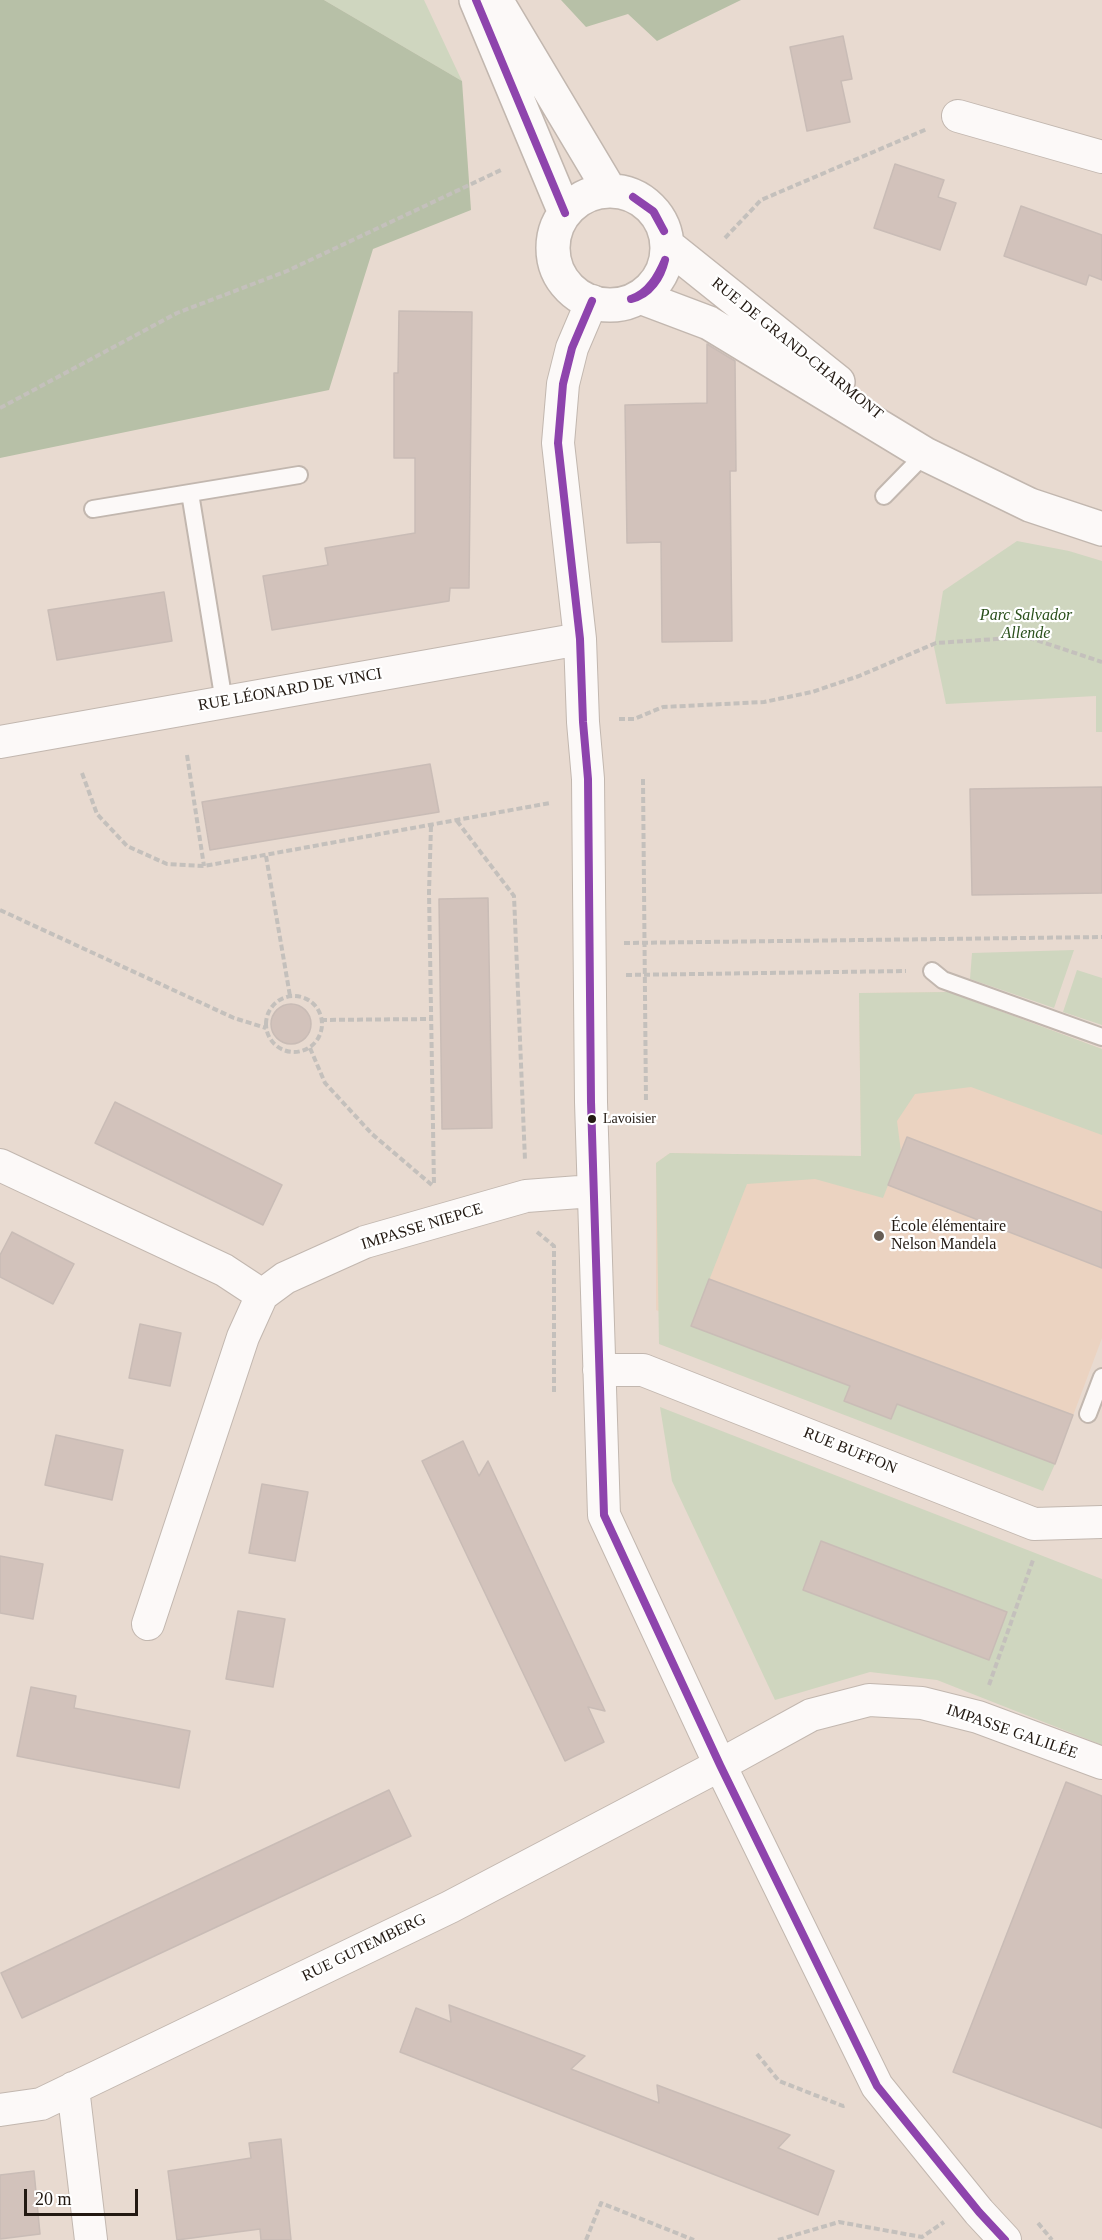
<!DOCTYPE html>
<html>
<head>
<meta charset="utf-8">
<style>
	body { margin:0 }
	#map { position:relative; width:1102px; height:2240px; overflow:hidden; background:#e8dad0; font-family:"Times New Roman",serif }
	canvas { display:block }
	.scale { position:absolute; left:24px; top:2189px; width:114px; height:27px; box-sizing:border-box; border:3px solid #221912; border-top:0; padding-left:8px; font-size:18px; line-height:21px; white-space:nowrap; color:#221912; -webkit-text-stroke:4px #fff; paint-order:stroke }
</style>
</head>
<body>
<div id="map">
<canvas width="1102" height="2240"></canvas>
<div class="scale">20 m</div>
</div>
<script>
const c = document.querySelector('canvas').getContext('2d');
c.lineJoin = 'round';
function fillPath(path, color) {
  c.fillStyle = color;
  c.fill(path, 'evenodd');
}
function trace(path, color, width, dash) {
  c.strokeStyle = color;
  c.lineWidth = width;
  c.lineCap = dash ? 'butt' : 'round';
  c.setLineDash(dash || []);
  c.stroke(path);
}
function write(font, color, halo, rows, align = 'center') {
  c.font = font + ' "Times New Roman",serif';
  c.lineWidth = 4.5;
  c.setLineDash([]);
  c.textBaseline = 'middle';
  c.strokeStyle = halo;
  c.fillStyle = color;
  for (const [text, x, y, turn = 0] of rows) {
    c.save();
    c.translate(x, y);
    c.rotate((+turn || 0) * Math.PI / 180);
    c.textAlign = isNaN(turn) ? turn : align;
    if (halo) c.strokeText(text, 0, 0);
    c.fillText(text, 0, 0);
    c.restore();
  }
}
fillPath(new Path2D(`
	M 949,992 L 1102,1049 L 1102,1338 L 1055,1464 L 897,1405 L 891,1419 L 844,1401 L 850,1387 L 691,1326 L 656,1310 L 656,1163 L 670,1153 L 861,1156 L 859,993 Z`), '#ebd3c1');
fillPath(new Path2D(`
	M 324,0 L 424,0 L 462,81 Z
	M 1017,541 L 1069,551 L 1102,561 L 1102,732 L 1096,732 L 1096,696 L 946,704 L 934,647 L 943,591 Z
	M 1074,950 L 1054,1008 L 970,979 L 972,953 Z
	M 1077,970 L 1102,978 L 1102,1025 L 1063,1012 Z
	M 949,992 L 1102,1049 L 1102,1135 L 971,1087 L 915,1094 L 897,1121 L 901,1152 L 883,1198 L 815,1179 L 747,1184 L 691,1326 L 850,1386 L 845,1401 L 891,1419 L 897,1404 L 1055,1464 L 1043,1491 L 659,1344 L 656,1163 L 670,1153 L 861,1156 L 859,993 Z
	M 660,1407 L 1102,1579 L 1102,1745 L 937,1680 L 870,1672 L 775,1700 L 672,1481 Z`), '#cfd6bf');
fillPath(new Path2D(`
	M 0,0 L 324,0 L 462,81 L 471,210 L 373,249 L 329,390 L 0,458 Z
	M 561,0 L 741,0 L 657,41 L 628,14 L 586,27 Z`), '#b7c0a7');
const building = new Path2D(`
	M 843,36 L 852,79 L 841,81 L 850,122 L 807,131 L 790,47 Z
	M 895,164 L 944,180 L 938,197 L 956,203 L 940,250 L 874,228 Z
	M 1021,206 L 1102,235 L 1102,280 L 1089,275 L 1086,285 L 1004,256 Z
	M 399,311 L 472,312 L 469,588 L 450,588 L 449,601 L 272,630 L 263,576 L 328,565 L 325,548 L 415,533 L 415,458 L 394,458 L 394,373 L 398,373 Z
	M 707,344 L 735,361 L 736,471 L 730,471 L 732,641 L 662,642 L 661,542 L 627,543 L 625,405 L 707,403 Z
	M 164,592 L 172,641 L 57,660 L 48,610 Z
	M 430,764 L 439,812 L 210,850 L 202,802 Z
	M 1102,787 L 1102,893 L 972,895 L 970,789 Z
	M 488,898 L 492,1128 L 442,1129 L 439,899 Z
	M271 1024a20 20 0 1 1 40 0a20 20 0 1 1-40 0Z
	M 115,1102 L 282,1185 L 263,1225 L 95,1143 Z
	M 907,1137 L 1102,1212 L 1102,1268 L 888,1185 Z
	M 12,1232 L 74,1264 L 53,1304 L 0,1277 L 0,1255 Z
	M 709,1279 L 1073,1415 L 1055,1464 L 897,1404 L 891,1419 L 844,1401 L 850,1386 L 691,1326 Z
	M 140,1324 L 181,1333 L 170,1386 L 129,1378 Z
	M 56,1435 L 123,1450 L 112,1500 L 45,1485 Z
	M 463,1441 L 479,1476 L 488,1461 L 605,1711 L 588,1707 L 604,1742 L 565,1761 L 422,1461 Z
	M 262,1484 L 308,1492 L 295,1561 L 249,1553 Z
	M 821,1541 L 1007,1612 L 989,1660 L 803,1590 Z
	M 0,1556 L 43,1564 L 33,1619 L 0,1613 Z
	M 238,1611 L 285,1619 L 273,1687 L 226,1679 Z
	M 31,1687 L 76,1696 L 74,1708 L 190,1731 L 179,1788 L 17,1756 Z
	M 1066,1782 L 1102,1796 L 1102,2128 L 953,2072 Z
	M 389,1790 L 411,1836 L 22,2018 L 1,1973 Z
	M 449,2005 L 585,2056 L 571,2069 L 659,2103 L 657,2085 L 790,2135 L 778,2148 L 834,2171 L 818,2215 L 400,2052 L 416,2008 L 451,2022 Z
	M 281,2139 L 291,2240 L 261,2240 L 260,2229 L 177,2240 L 168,2171 L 251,2158 L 249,2143 Z
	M 34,2171 L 40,2234 L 0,2239 L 0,2175 Z`);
fillPath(building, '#d2c2bb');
trace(building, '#c9bcb6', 1.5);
const lane = new Path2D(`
	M 190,493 L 224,702
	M 884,496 L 925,454
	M 93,509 L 299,475
	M 932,971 L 943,980 L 1102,1037
	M 1088,1414 L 1102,1377`);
const street = new Path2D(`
	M 958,116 L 1102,157
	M 592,301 L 572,348 L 563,384 L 558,443 L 580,639 L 583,722 L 588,779 L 591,1102 L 604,1515 L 720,1765 L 877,2086 L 979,2212 L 1005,2240
	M 0,742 L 580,639
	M 0,1165 L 224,1270 L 262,1295
	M 599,1370 L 643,1370 L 1034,1524 L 1102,1522
	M 148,1624 L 243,1337 L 262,1295 L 285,1278 L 365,1242 L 526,1196 L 593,1191
	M 73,2088 L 91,2240
	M 0,2110 L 41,2104 L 450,1907 L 720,1765 L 811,1715 L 869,1700 L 922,1703 L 978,1717 L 1102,1763`);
const secondary = new Path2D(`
	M 476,0 L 565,213
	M 496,0 L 610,191
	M553 248a57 57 0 1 1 114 0a57 57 0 1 1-114 0Z
	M 667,245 L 838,382
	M 640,297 L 709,323 L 925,454 L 1030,505 L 1102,529`);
trace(lane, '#c2b7af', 20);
trace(street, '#c2b7af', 34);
trace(secondary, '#c2b7af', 36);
trace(new Path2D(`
	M 725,238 L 761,200 L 927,129
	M 0,408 L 177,313 L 287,271 L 501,170
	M 619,719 L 634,719 L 663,707 L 764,702 L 812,692 L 859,676 L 936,643 L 1027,637 L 1102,662
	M 187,755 L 204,866
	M 82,773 L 97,814 L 127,846 L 167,864 L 204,866 L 550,803
	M 643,779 L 646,1102
	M 457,821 L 514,896 L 525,1160
	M 431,826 L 429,892 L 434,1185
	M 266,856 L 290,996
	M 0,910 L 234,1018 L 266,1028
	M 624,943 L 1102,937
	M 626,975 L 906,971
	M266 1024a28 28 0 1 1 56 0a28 28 0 1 1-56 0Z
	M 321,1020 L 431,1019
	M 310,1048 L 325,1083 L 372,1134 L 433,1186
	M 537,1232 L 554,1246 L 554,1392
	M 989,1685 L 1033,1560
	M 757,2054 L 779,2081 L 843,2106 L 846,2105
	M 1038,2223 L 1052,2240
	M 586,2240 L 601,2203 L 694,2240
	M 778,2240 L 839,2222 L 922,2237 L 944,2222`), '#c4c0bc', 4, [6, 3]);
trace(lane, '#fcf9f8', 16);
trace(street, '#fcf9f8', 32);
trace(secondary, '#fcf9f8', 33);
trace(new Path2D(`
	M 476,0 L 565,213
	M 633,197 L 653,211 L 664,231
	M 633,197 L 654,212 L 664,231
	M 631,299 C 649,293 658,276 665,260
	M 631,299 C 650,295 661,277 665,260
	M 592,301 L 572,348 L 563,384 L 558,443 L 580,639 L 583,722 L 588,779 L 591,1102 L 604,1515 L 720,1765 L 877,2086 L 979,2212 L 1005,2240`), '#8e44ad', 8);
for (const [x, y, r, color] of [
	[592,1119,5,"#221912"],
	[879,1236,6,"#675d54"]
]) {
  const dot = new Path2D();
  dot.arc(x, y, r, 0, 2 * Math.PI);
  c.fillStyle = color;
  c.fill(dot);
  trace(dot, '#fff', 2);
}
write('14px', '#221912', '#fff', [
	["Lavoisier",603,1119]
], 'left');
write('16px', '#221912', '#fff', [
	["RUE DE GRAND-CHARMONT",797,349,39],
	["RUE LÉONARD DE VINCI",290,690,-10],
	["IMPASSE NIEPCE",422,1227,-17],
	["RUE BUFFON",850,1451,22],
	["IMPASSE GALILÉE",1012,1732,19],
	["RUE GUTEMBERG",364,1948,-26]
]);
write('italic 16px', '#294f1a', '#fff', [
	["Parc Salvador",1026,616],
	["Allende",1026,634]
]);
write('16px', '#221912', '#fff', [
	["École élémentaire",891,1227],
	["Nelson Mandela",891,1245]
], 'left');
</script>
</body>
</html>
